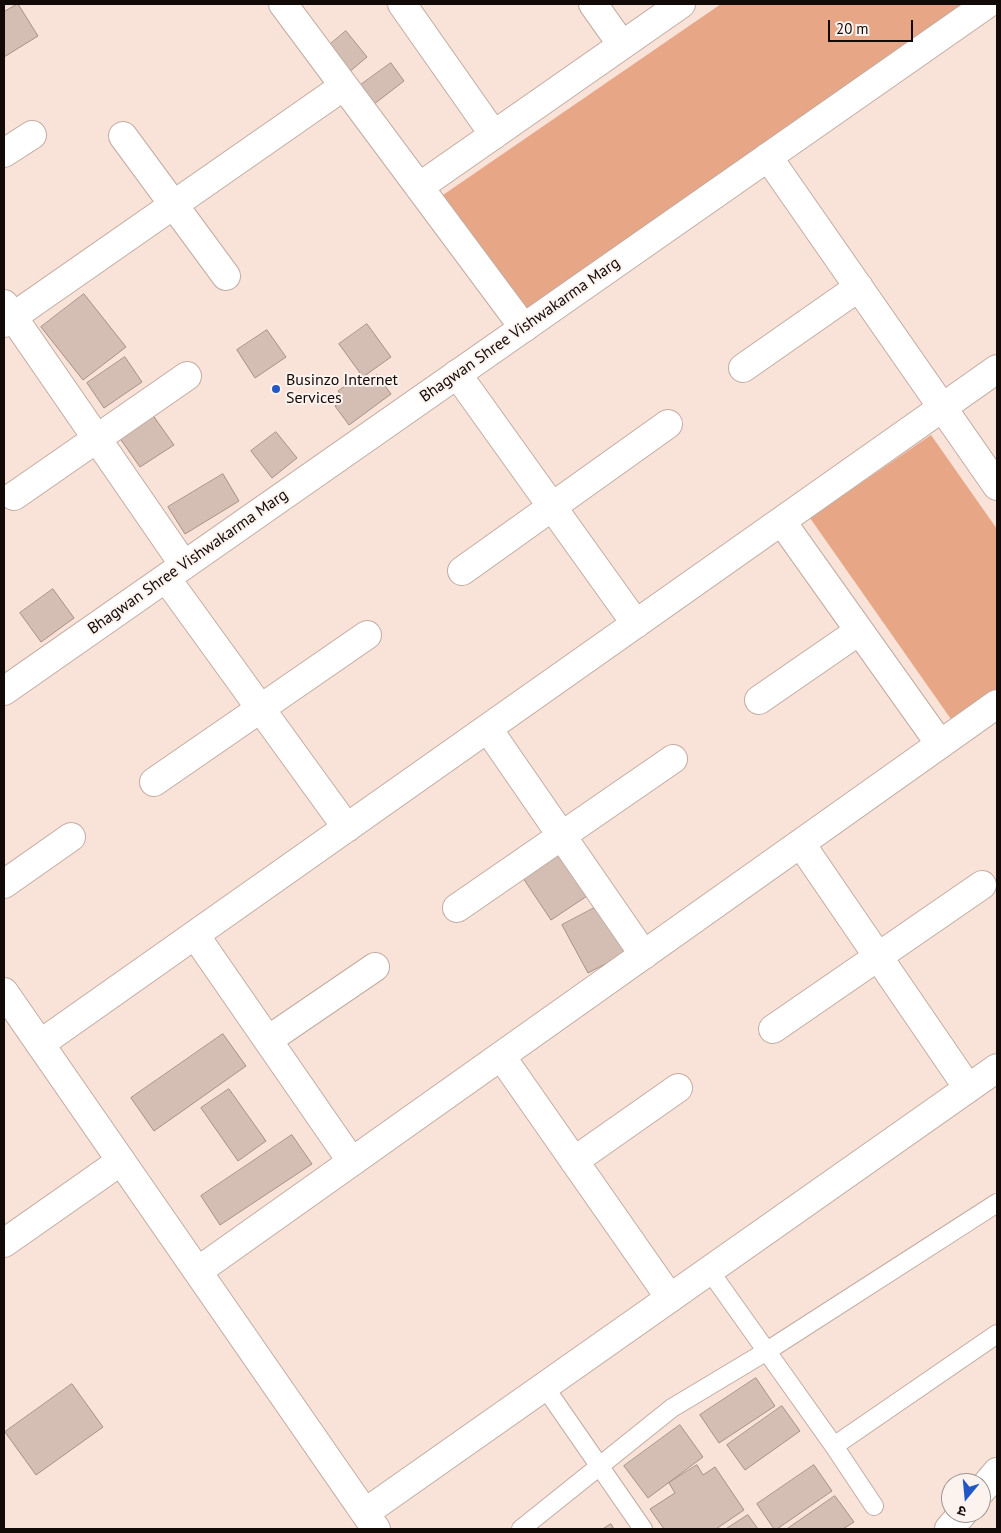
<!DOCTYPE html>
<html>
<head>
<meta charset="utf-8">
<style>
	body { margin:0 }
	#map { position:relative; width:1001px; height:1533px; overflow:hidden; background:#f9e2d7; font-family:"PT Sans","Noto Sans Devanagari",sans-serif }
	canvas { display:block }
	.frame { position:absolute; inset:0; border:5px solid #110a07; pointer-events:none }
	.north { position:absolute; left:941px; top:1473px; width:50px; height:50px; box-sizing:border-box; background:#fcf2ee; border:1px solid #9e9592; border-radius:50%; rotate:197deg; font-size:14px; font-weight:700; line-height:20px; text-align:center; color:#110a07 }
	.north::after { content:''; display:block; margin:auto; width:18px; height:22px; background:#2258c5; clip-path:polygon(50% 0,100% 100%,50% 72%,0 100%) }
	.scale { position:absolute; left:828px; top:20px; width:85px; height:22px; box-sizing:border-box; border:2px solid #110a07; border-top:0; padding-left:6px; font-size:15px; line-height:18px; white-space:nowrap; color:#110a07; -webkit-text-stroke:4px #fcf2ee; paint-order:stroke }
</style>
</head>
<body>
<div id="map">
<canvas width="1001" height="1533"></canvas>
<div class="frame"></div>
<div class="north">उ</div>
<div class="scale">20 m</div>
</div>
<script>
const c = document.querySelector('canvas').getContext('2d');
c.lineJoin = 'round';
function fillPath(path, color) {
  c.fillStyle = color;
  c.fill(path, 'evenodd');
}
function trace(path, color, width, dash) {
  c.strokeStyle = color;
  c.lineWidth = width;
  c.lineCap = dash ? 'butt' : 'round';
  c.setLineDash(dash || []);
  c.stroke(path);
}
function write(font, color, halo, rows, align = 'center') {
  c.font = font + ' "PT Sans",sans-serif';
  c.lineWidth = 4;
  c.setLineDash([]);
  c.textBaseline = 'middle';
  c.strokeStyle = halo;
  c.fillStyle = color;
  for (const [text, x, y, turn = 0] of rows) {
    c.save();
    c.translate(x, y);
    c.rotate((+turn || 0) * Math.PI / 180);
    c.textAlign = isNaN(turn) ? turn : align;
    if (halo) c.strokeText(text, 0, 0);
    c.fillText(text, 0, 0);
    c.restore();
  }
}
fillPath(new Path2D(`
	M 721,4 L 960,4 L 967,13 L 527,316 L 443,195 Z
	M 931,435 L 997,529 L 997,691 L 953,722 L 810,518 Z`), '#e7a686');
const building = new Path2D(`
	M 18,4 L 38,36 L 4,57 L 4,12 Z
	M 346,31 L 367,57 L 342,78 L 321,52 Z
	M 391,63 L 404,81 L 369,108 L 355,89 Z
	M 84,294 L 126,347 L 83,380 L 41,327 Z
	M 367,324 L 391,357 L 363,377 L 339,344 Z
	M 267,330 L 286,357 L 255,378 L 237,350 Z
	M 125,357 L 142,382 L 104,408 L 87,383 Z
	M 377,375 L 391,394 L 349,425 L 335,406 L 340,402 L 338,398 L 342,396 L 338,391 L 357,377 L 364,385 Z
	M 152,414 L 174,445 L 140,467 L 119,437 Z
	M 276,432 L 297,458 L 272,478 L 251,451 Z
	M 223,474 L 239,501 L 185,534 L 168,507 Z
	M 53,589 L 74,618 L 41,642 L 20,613 Z
	M 558,851 L 587,896 L 551,920 L 521,875 Z
	M 600,905 L 626,953 L 588,973 L 562,925 Z
	M 223,1034 L 246,1066 L 154,1131 L 131,1098 Z
	M 229,1089 L 266,1141 L 238,1161 L 201,1108 Z
	M 292,1135 L 312,1164 L 220,1225 L 201,1196 Z
	M 756,1378 L 775,1406 L 719,1443 L 700,1415 Z
	M 72,1384 L 103,1427 L 36,1475 L 5,1432 Z
	M 782,1406 L 800,1431 L 745,1470 L 727,1445 Z
	M 680,1425 L 703,1457 L 648,1498 L 624,1466 Z
	M 697,1465 L 703,1475 L 715,1467 L 744,1510 L 716,1529 L 664,1529 L 650,1509 L 675,1493 L 669,1483 Z
	M 814,1465 L 832,1491 L 777,1529 L 774,1529 L 757,1504 Z
	M 835,1496 L 854,1522 L 843,1529 L 787,1529 Z
	M 748,1515 L 758,1529 L 726,1529 Z
	M 611,1524 L 614,1529 L 603,1529 Z`);
fillPath(building, '#d4beb3');
trace(building, '#a59085', 1);
const lane = new Path2D(`
	M 709,1270 L 834,1446 L 874,1506
	M 544,1386 L 643,1529
	M 834,1446 L 997,1334
	M 521,1529 L 672,1408 L 767,1351 L 997,1203`);
const street = new Path2D(`
	M 283,4 L 524,328
	M 402,4 L 494,135
	M 593,4 L 622,45
	M 123,136 L 226,276
	M 4,153 L 32,135
	M 768,157 L 997,486
	M 419,187 L 681,4
	M 4,304 L 184,565
	M 4,323 L 344,86
	M 743,368 L 859,287
	M 457,374 L 636,624
	M 14,496 L 187,376
	M 782,522 L 940,744
	M 462,571 L 668,424
	M 166,578 L 347,828
	M 759,700 L 859,631
	M 488,729 L 644,955
	M 154,782 L 367,635
	M 801,844 L 968,1088
	M 4,884 L 71,837
	M 457,908 L 673,759
	M 195,935 L 352,1162
	M 773,1029 L 982,885
	M 268,1040 L 375,967
	M 40,1044 L 997,369
	M 501,1056 L 670,1298
	M 574,1161 L 678,1088
	M 4,1243 L 121,1161
	M 198,1271 L 997,704
	M 981,1491 L 997,1472
	M 949,1529 L 963,1513`);
const secondary = new Path2D(`
	M 4,691 L 987,4
	M 4,992 L 376,1529
	M 366,1512 L 997,1068`);
trace(lane, '#c2aca2', 20);
trace(street, '#c2aca2', 30);
trace(secondary, '#c2aca2', 30);
trace(lane, '#fff', 18);
trace(street, '#fff', 28);
trace(secondary, '#fff', 28);
for (const [x, y, r, color] of [
	[276,389,5,"#2258c5"]
]) {
  const dot = new Path2D();
  dot.arc(x, y, r, 0, 2 * Math.PI);
  c.fillStyle = color;
  c.fill(dot);
  trace(dot, '#fcf2ee', 2);
}
write('16px', '#110a07', '#fcf2ee', [
	["Bhagwan Shree Vishwakarma Marg",520,330,-35],
	["Bhagwan Shree Vishwakarma Marg",188,562,-35]
]);
write('16px', '#110a07', '#fcf2ee', [
	["Businzo Internet",286,380],
	["Services",286,398]
], 'left');
</script>
</body>
</html>
